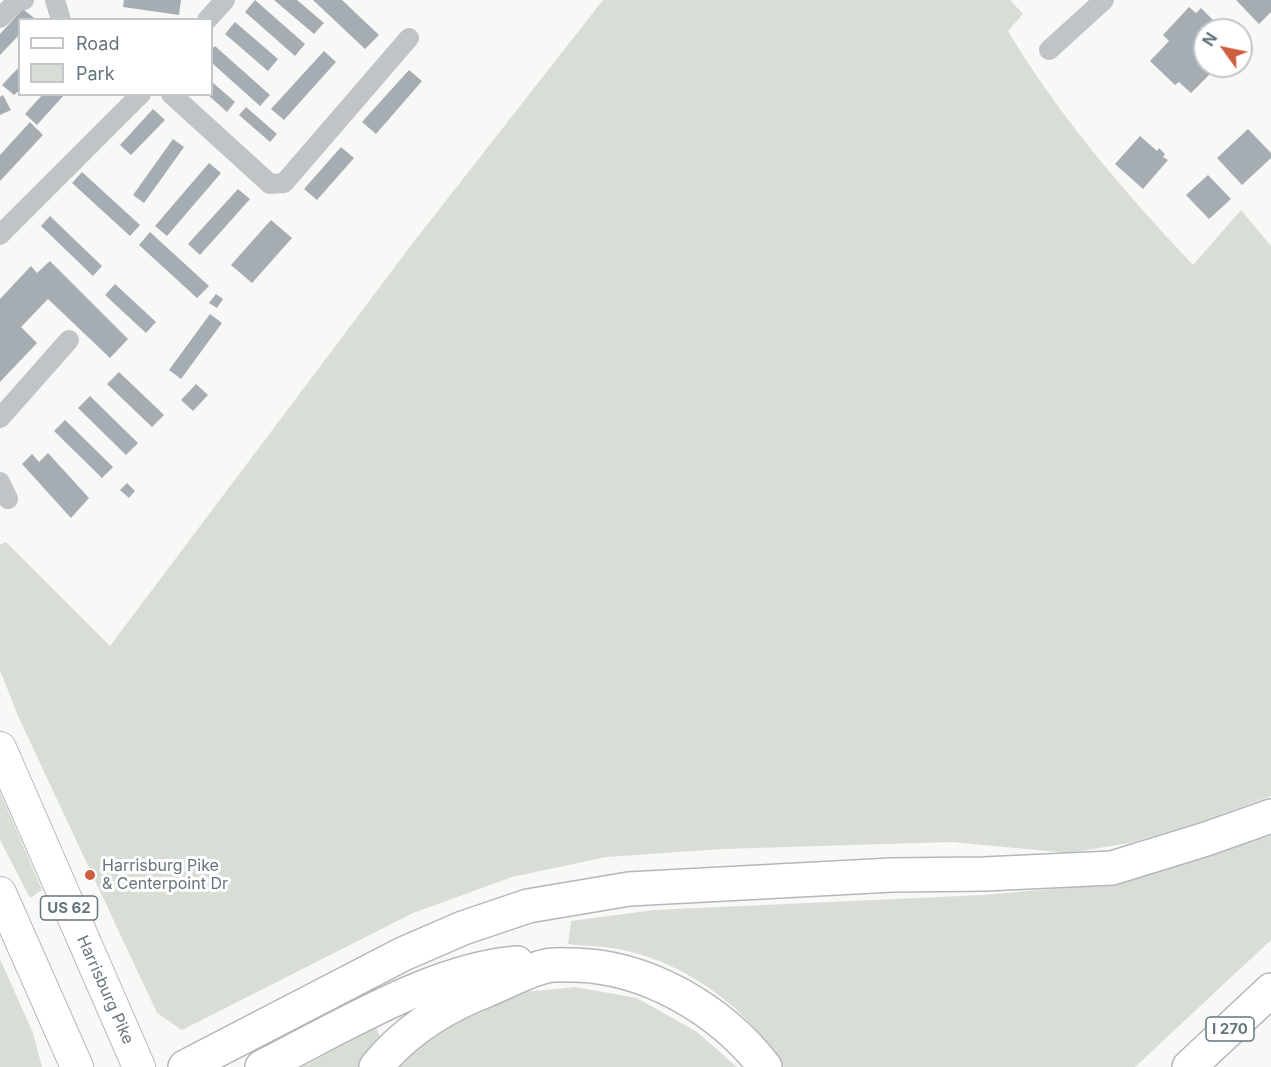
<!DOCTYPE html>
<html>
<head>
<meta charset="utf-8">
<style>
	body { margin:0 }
	#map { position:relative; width:1271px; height:1067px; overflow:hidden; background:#f8f8f6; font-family:Inter,sans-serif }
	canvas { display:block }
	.legend { position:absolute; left:18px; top:18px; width:195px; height:78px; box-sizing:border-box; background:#fff; border:2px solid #c2c7cb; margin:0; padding:8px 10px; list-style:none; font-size:18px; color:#66747d }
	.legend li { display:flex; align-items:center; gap:12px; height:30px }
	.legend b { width:30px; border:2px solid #c2c7cb }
	.north { position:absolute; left:1193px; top:18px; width:60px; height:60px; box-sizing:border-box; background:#fff; border:2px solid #c2c7cb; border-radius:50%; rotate:303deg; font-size:16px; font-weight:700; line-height:24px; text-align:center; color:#66747d }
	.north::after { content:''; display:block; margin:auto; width:21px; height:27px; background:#cf5e3f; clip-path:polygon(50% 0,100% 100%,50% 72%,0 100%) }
</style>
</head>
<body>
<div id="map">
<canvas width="1271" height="1067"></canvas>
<ul class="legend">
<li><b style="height:8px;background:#fff"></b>Road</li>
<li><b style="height:16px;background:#d8ddd6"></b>Park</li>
</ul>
<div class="north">N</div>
</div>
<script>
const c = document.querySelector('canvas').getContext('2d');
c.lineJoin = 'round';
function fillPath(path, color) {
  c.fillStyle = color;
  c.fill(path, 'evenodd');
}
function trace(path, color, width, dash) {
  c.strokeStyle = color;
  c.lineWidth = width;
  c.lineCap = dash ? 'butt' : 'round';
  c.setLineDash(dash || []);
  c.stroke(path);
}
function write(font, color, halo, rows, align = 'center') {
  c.font = font + ' Inter,sans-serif';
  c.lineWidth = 6;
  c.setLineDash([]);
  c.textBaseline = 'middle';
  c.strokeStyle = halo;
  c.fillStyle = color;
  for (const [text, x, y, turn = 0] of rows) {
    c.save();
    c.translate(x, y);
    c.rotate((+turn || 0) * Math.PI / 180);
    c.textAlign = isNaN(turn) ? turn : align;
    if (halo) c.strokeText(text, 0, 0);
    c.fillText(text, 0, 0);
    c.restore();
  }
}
fillPath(new Path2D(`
	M 603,0 L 1010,0 L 1023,14 L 1008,31 C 1058,115 1126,194 1193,265 L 1241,210 L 1271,246 L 1271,796 L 1200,822 L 1130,843 L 1068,853 L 952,842 L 722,849 L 606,857 L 512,877 L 413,913 L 182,1030 L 157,1013 L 18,716 L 0,670 L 0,545 L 6,542 L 110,646 L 412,244 Z
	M 0,792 L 42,890 L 30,898 L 0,840 Z
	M 1271,832 L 1271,940 L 1135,1067 L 784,1067 C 749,1010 689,964 623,950 C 605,946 586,946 568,944 L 571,921 L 654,910 L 983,895 L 1086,886 L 1178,864 Z
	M 0,959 L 33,1033 L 42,1067 L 0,1067 Z
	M 575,987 L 637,998 L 697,1032 L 737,1067 L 397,1067 C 425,1035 467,1003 510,994 C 531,990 554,990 575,987 Z
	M 376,1028 L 381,1038 L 359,1067 L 302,1067 Z`), '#d8ddd6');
fillPath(new Path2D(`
	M 124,0 L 181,0 L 179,15 L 123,7 Z
	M 255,0 L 305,44 L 295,56 L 245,12 Z
	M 274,0 L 297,0 L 324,23 L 314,34 Z
	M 313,0 L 342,0 L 379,35 L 365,49 Z
	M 1236,0 L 1271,0 L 1271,12 L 1259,24 Z
	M 1189,7 L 1196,13 L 1201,8 L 1223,30 L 1205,30 L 1205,55 L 1198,62 L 1210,74 L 1191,93 L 1179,82 L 1175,85 L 1150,61 L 1169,41 L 1163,35 Z
	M 23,9 L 34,18 L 20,20 L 20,34 L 0,55 L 0,34 Z
	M 235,22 L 278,59 L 268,71 L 225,34 Z
	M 215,46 L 270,95 L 260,106 L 212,63 L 212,49 Z
	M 324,51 L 336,62 L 284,120 L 271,109 Z
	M 20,66 L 20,90 L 14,95 L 2,85 Z
	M 409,70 L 422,81 L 376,134 L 362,122 Z
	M 212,82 L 235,102 L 227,112 L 207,94 L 212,94 Z
	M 43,94 L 65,94 L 37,125 L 25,114 Z
	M 3,95 L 11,110 L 0,115 L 0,97 Z
	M 246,107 L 277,134 L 270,142 L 239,115 Z
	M 153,109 L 165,120 L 131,155 L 120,145 Z
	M 30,122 L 43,135 L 0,181 L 0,155 Z
	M 1248,129 L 1271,153 L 1271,158 L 1242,185 L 1217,158 Z
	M 1140,136 L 1157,151 L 1159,148 L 1165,154 L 1163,157 L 1168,160 L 1143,189 L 1115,164 Z
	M 173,139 L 184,147 L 144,203 L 133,195 Z
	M 341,147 L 354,158 L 317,200 L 304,189 Z
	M 209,163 L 221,173 L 167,236 L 155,226 Z
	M 82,172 L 140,225 L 130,236 L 72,183 Z
	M 1208,175 L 1231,199 L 1209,219 L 1186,195 Z
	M 238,189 L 250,199 L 200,255 L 188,244 Z
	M 50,216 L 102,266 L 93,276 L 41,226 Z
	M 271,220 L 292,238 L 252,283 L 231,265 Z
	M 150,232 L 209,286 L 197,298 L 139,245 Z
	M 50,261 L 128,339 L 110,358 L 48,299 L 21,327 L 37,343 L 0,382 L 0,299 L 31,266 L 37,273 Z
	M 115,284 L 156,322 L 146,333 L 105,295 Z
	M 216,294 L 223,299 L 217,308 L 209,303 Z
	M 210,314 L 222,323 L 181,379 L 169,370 Z
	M 119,372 L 164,415 L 152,427 L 107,384 Z
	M 196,384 L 208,395 L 193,411 L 181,400 Z
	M 90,396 L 138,443 L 126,455 L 78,408 Z
	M 65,420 L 113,467 L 102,478 L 54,431 Z
	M 48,453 L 89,498 L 71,518 L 22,464 L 32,454 L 39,462 Z
	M 127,483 L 135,491 L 129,498 L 120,490 Z`), '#a6adb2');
const primary = new Path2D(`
	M 0,748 L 139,1067
	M 0,893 L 77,1067`);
const motorway = new Path2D(`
	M 185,1067 L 403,954 L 463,928 L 528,906 L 629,889 L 892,875 L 984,874 L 1112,868 L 1206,839 L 1271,816
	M 262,1067 C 336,1030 434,969 517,963
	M 376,1067 C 405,1031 443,1007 487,990 C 506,982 526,971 546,966 C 554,964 565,965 573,965 C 647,966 721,1010 765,1067
	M 1189,1067 L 1271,990`);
trace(primary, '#b4b8bb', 34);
trace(motorway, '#b4b7ba', 36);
trace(new Path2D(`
	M 55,0 L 61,20
	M 0,18 L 16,2 L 24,0
	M 207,20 L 225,0
	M 1049,50 L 1104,0
	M 171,94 L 270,184 L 284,183 L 409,38
	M 0,235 L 141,94
	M 0,418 L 69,340
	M 0,482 L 8,499`), '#c0c4c7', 20);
trace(primary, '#fff', 32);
trace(motorway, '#fff', 33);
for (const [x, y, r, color] of [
	[90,875,6,"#cf5e3f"]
]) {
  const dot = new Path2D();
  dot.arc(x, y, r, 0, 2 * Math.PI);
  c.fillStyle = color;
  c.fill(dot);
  trace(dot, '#fff', 2);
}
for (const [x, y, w] of [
	[69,908,57],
	[1230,1029,48]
]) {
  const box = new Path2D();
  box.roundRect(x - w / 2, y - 12, w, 24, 4.5);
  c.fillStyle = '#fff';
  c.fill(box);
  trace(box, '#66747d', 1.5);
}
write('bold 15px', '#66747d', null, [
	["US 62",69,908],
	["I 270",1230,1029]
]);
write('16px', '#66747d', '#fff', [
	["Harrisburg Pike",102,866],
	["& Centerpoint Dr",102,884]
], 'left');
write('16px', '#66747d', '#fff', [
	["Harrisburg Pike",105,990,66]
]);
</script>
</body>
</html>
